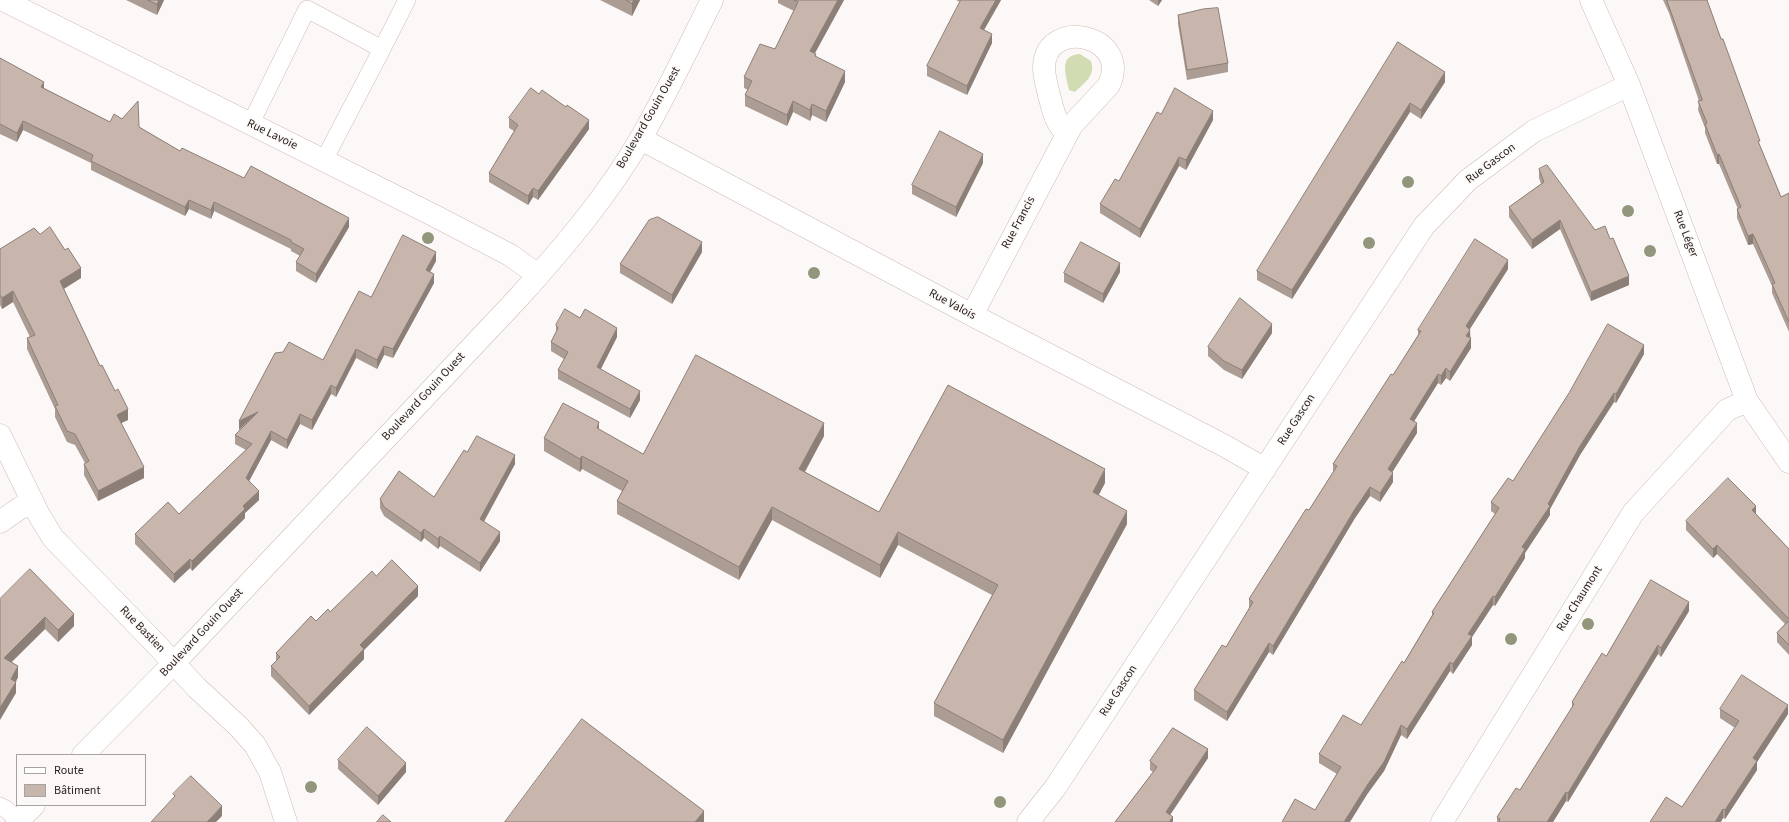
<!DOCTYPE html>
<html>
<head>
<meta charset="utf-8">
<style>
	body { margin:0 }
	#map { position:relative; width:1789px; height:822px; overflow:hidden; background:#fcf8f7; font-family:"Source Sans 3",sans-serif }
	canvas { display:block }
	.legend { position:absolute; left:16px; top:754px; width:130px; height:52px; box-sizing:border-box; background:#fcf8f7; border:1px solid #a8a3a1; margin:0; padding:5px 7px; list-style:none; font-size:12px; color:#2a231f }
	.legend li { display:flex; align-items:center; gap:8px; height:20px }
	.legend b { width:20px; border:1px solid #a8a3a1 }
</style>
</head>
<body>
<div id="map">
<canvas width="1789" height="822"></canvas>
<ul class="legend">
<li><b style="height:5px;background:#fff"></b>Route</li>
<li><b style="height:11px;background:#c8b6ac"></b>Bâtiment</li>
</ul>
</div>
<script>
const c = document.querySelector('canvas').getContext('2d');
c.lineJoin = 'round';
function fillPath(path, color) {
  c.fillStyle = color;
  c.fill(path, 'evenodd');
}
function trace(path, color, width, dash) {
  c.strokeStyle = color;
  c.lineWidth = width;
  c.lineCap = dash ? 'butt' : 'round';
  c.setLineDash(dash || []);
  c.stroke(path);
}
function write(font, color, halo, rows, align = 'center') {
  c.font = font + ' "Source Sans 3",sans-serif';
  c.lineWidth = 3;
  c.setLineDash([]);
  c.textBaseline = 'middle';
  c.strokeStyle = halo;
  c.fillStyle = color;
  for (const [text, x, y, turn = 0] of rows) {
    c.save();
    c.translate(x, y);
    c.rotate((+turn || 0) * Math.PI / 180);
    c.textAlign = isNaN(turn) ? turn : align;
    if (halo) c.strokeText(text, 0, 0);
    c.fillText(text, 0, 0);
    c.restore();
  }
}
fillPath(new Path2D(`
	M 1080,54 L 1091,61 C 1096,76 1085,82 1075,92 L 1069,90 C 1066,75 1058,55 1080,54 Z`), '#d1dcb2');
const service = new Path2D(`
	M 382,49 L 407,0
	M 250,125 L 307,9 L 382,49 L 324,160
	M 0,806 L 6,809 L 18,821`);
const minor = new Path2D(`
	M 3,0 L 431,214 L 510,255 L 538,275
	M 1591,0 L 1629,85 L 1747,401 L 1789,462
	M 641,139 L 972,315 L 1225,446 L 1265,469
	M 972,315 L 1072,125 L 1109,85 C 1132,35 1046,16 1044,67 C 1044,77 1047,86 1049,95 C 1053,109 1055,124 1067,133
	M 0,435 L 39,515 L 53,538 L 154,642 L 197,688 L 238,726 L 255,745 L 270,772 L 286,822
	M 0,522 L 20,508 L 32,503
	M 1028,822 L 1055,788 L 1424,226 L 1468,180 L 1534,131 L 1629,85
	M 1442,822 L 1633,513 L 1727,410 L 1747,401`);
const tertiary = new Path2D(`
	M 83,755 L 174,663 L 519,297 C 564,247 608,195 641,138 C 667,93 689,46 712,0
	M 17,822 L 34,805`);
trace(service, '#cfbcb4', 18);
trace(minor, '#cfbcb4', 23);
trace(tertiary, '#cfbcb4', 23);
trace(service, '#fff', 17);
trace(minor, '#fff', 22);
trace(tertiary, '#fff', 22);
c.fillStyle = '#92967b';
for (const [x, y] of [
	[1408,182],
	[1628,211],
	[428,238],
	[1369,243],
	[1650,251],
	[814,273],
	[1588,624],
	[1511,639],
	[311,787],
	[1000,802]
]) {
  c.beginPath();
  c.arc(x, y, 6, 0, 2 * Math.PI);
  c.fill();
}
fillPath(new Path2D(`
	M 126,0 L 164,0 L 157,15 Z
	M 600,0 L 640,0 L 632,16 Z
	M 778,0 L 844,0 L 815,53 L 816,57 L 845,82 L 826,122 L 812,115 L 810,121 L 793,112 L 787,126 L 745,106 L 745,95 L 748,90 L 744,88 L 744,77 L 775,49 L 794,11 L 778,3 Z
	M 956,0 L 1001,0 L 984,30 L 992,43 L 967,95 L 927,76 L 927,66 L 960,2 Z
	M 1149,0 L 1162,0 L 1158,6 Z
	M 1663,0 L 1707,0 L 1721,39 L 1760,146 L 1781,197 L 1789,193 L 1789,332 L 1772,293 L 1772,286 L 1753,244 L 1748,245 L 1737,218 L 1737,209 L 1738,209 L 1719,164 L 1717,164 L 1705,133 L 1705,128 L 1698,110 L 1699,101 L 1669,13 Z
	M 1178,15 L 1228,63 L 1228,72 L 1187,80 L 1178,24 Z
	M 1398,42 L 1445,82 L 1421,119 L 1410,112 L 1292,299 L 1257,280 L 1257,271 Z
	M 0,58 L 44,88 L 110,122 L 139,127 L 180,151 L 244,178 L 349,227 L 316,283 L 296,271 L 296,262 L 300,256 L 291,251 L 291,249 L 214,211 L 211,219 L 189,209 L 185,216 L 91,170 L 91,163 L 23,130 L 17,142 L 0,134 Z
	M 509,118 L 589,129 L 538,200 L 533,197 L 528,205 L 489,182 L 489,173 L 514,131 L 509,128 Z
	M 1213,120 L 1186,170 L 1179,166 L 1140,238 L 1100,213 L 1100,204 L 1119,181 Z
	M 983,163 L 956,217 L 912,194 L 912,185 Z
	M 1539,169 L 1629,285 L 1591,301 L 1560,229 L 1532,249 L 1509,217 L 1509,207 L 1541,184 L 1539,178 Z
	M 0,249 L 81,278 L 64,289 L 100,366 L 128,420 L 121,423 L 144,478 L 98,501 L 84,475 L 84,464 L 85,463 L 75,445 L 67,442 L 55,417 L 55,409 L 27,349 L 27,338 L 30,337 L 13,302 L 2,309 L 0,305 Z
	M 702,252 L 672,304 L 620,273 L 620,264 Z
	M 436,261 L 430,272 L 434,283 L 393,358 L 384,355 L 377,369 L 356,358 L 336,397 L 331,394 L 312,430 L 300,424 L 287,449 L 271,440 L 249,481 L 259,500 L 245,513 L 245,518 L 192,571 L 190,568 L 174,583 L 135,544 L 135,534 L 179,514 L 246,450 L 235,444 L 235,435 L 323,360 L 371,297 Z
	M 1508,269 L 1470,329 L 1471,348 L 1450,381 L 1446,378 L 1441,385 L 1438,383 L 1414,421 L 1417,433 L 1392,472 L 1393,482 L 1380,502 L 1370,496 L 1355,518 L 1273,655 L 1269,652 L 1227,721 L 1194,700 L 1194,690 L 1226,647 L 1249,609 L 1249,599 L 1309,510 L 1333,473 L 1333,464 L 1393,375 L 1418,335 L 1418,330 Z
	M 1120,272 L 1103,303 L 1064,282 L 1064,273 Z
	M 580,318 L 617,337 L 601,369 L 640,400 L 630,418 L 558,379 L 558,370 L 564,359 L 551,351 L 551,342 L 556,332 L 556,325 Z
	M 1272,333 L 1242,379 L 1224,370 L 1208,356 L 1208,347 Z
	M 1644,354 L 1616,403 L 1614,402 L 1580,455 L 1550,509 L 1550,515 L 1525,553 L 1525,558 L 1495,606 L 1493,605 L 1472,637 L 1472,645 L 1453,674 L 1450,671 L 1407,739 L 1401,735 L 1384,771 L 1368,793 L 1315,810 L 1337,774 L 1319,763 L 1319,754 L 1361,725 L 1404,663 L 1432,615 L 1432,612 L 1495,514 L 1491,511 L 1491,502 Z
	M 599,430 L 643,454 L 824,436 L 805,472 L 879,512 L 1105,483 L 1098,495 L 1127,524 L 1003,753 L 934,716 L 934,703 L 992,595 L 898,545 L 880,578 L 772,520 L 739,580 L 617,514 L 617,501 L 622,491 L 582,469 L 580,472 L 544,451 L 544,438 Z
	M 467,452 L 515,464 L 484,522 L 500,541 L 480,572 L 440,546 L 438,549 L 424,538 L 421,542 L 384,516 L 380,508 L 380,499 L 434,497 Z
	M 1756,514 L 1789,549 L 1789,655 L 1777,642 L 1777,633 L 1785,624 L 1717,554 L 1713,558 L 1686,530 L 1686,521 Z
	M 376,576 L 418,596 L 364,650 L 364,659 L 309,715 L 271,676 L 271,666 L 276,662 L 276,653 L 316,621 L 330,612 Z
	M 0,599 L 74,626 L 58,642 L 45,629 L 12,662 L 18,677 L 16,682 L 16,693 Z
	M 1689,611 L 1661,657 L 1658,654 L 1568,802 L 1566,801 L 1553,822 L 1497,822 L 1497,817 L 1520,790 L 1572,709 L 1572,702 L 1606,656 Z
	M 1720,709 L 1788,714 L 1757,762 L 1757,770 L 1725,819 L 1723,818 L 1682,807 L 1735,728 L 1720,718 Z
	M 1173,728 L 1208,749 L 1208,758 L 1170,815 L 1173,817 L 1173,822 L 1115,822 L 1153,772 L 1150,770 L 1150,761 Z
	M 338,760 L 406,772 L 378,805 L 338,769 Z`), '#ac9d94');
fillPath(new Path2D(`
	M 159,0 L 164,0 L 157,15 L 157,4 Z
	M 634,0 L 640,0 L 632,16 L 632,3 Z
	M 838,0 L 844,0 L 810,62 L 810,51 Z
	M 996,0 L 1001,0 L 980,37 L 980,28 Z
	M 1158,0 L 1162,0 L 1158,6 Z
	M 992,34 L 992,43 L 967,95 L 967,86 Z
	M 845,71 L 845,82 L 826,122 L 826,111 Z
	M 1445,72 L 1445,82 L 1421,119 L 1421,110 Z
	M 44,82 L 44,91 L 41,87 Z
	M 793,101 L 793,112 L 787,126 L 787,115 Z
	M 1410,103 L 1410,112 L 1292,299 L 1292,290 Z
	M 812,104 L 812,115 L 810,121 L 810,110 Z
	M 1213,111 L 1213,120 L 1186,170 L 1186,160 Z
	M 589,120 L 589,129 L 538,200 L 538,191 Z
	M 23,121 L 23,130 L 17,142 L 17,133 Z
	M 983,154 L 983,163 L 956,217 L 956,207 Z
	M 1719,154 L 1719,164 L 1717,164 L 1717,155 Z
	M 1179,157 L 1179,166 L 1140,238 L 1140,229 Z
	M 533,188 L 533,197 L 528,205 L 528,196 Z
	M 189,200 L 189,209 L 185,216 L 185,207 Z
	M 214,202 L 214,211 L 211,219 L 211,210 Z
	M 349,218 L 349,227 L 316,283 L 316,274 Z
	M 1560,220 L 1560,229 L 1532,249 L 1532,240 Z
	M 1753,234 L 1753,244 L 1748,245 L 1748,236 Z
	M 702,242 L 702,252 L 672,304 L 672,295 Z
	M 436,252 L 436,261 L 426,279 L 426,270 Z
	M 1508,260 L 1508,269 L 1466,335 L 1466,326 Z
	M 1120,263 L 1120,272 L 1103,303 L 1103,294 Z
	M 81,268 L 81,278 L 60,291 L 60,281 Z
	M 434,274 L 434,283 L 393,358 L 393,349 Z
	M 1629,276 L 1629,285 L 1591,301 L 1591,292 Z
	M 13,291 L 13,302 L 2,309 L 2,298 Z
	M 1272,324 L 1272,333 L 1242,379 L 1242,370 Z
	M 617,328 L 617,337 L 597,376 L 597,367 Z
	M 1470,330 L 1470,339 L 1466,336 Z
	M 1471,338 L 1471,348 L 1450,381 L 1450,372 Z
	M 1644,345 L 1644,354 L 1616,403 L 1616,394 Z
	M 384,346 L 384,355 L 377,369 L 377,360 Z
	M 356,349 L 356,358 L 336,397 L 336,388 Z
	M 1446,368 L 1446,378 L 1441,385 L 1441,376 Z
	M 1438,374 L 1438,383 L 1410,428 L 1410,419 Z
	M 331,385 L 331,394 L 312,430 L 312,420 Z
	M 640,391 L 640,400 L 630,418 L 630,409 Z
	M 1614,393 L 1614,402 L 1580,455 L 1550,509 L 1550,515 L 1525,553 L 1525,558 L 1495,606 L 1495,597 L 1522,547 L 1548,504 L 1580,446 Z
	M 128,409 L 128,420 L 117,425 L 117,415 Z
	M 258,412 L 239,430 L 239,421 Z
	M 300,414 L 300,424 L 287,449 L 287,440 Z
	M 599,422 L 599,435 L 597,428 Z
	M 824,423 L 824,436 L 799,482 L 799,469 Z
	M 1417,423 L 1417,433 L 1388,479 L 1388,469 Z
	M 271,431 L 271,440 L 246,487 L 246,478 Z
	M 515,455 L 515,464 L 480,528 L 480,519 Z
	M 582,456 L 582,469 L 580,472 L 580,459 Z
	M 144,467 L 144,478 L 98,501 L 98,491 Z
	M 1105,469 L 1105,483 L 1093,506 L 1093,492 Z
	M 1393,473 L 1393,482 L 1380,502 L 1380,493 Z
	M 1370,487 L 1370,496 L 1355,518 L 1273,655 L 1273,646 L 1355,509 Z
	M 259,491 L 259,500 L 245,513 L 245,518 L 192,571 L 192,561 L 243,506 Z
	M 1756,506 L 1756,515 L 1752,510 Z
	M 772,507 L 772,520 L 739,580 L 739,567 Z
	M 1127,511 L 1127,524 L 1003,753 L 1003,740 Z
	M 424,529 L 424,538 L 421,542 L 421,533 Z
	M 500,532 L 500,541 L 480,572 L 480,563 Z
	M 898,532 L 898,545 L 880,578 L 880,565 Z
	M 440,536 L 440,546 L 438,549 L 438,539 Z
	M 1717,545 L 1717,554 L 1713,558 L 1713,549 Z
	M 190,559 L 190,568 L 174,583 L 174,574 Z
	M 418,586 L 418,596 L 364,650 L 364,659 L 309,715 L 309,706 L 360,645 Z
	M 1493,596 L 1493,605 L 1472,637 L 1472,645 L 1453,674 L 1453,664 L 1468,634 Z
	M 1689,602 L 1689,611 L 1661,657 L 1661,648 Z
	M 74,614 L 74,626 L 58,642 L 58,630 Z
	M 45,617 L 45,629 L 4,669 L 4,658 Z
	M 1269,643 L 1269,652 L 1227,721 L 1227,712 Z
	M 1658,645 L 1658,654 L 1568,802 L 1568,793 Z
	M 1450,662 L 1450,671 L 1407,739 L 1407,729 Z
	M 18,666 L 18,677 L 13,687 L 16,682 L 16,693 L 0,720 L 0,708 L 11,679 Z
	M 1788,705 L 1788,714 L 1757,762 L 1757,770 L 1725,819 L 1725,810 L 1753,758 Z
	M 1401,725 L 1401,735 L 1384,771 L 1368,793 L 1350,822 L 1344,822 Z
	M 1208,749 L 1208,758 L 1166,821 L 1166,812 Z
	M 406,763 L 406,772 L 378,805 L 378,796 Z
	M 1566,792 L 1566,801 L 1553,822 L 1547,822 Z
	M 222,806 L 222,816 L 216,822 L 207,822 Z
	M 1723,809 L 1723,818 L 1721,822 L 1715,822 Z
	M 704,811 L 704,822 L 695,822 Z
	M 1173,817 L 1173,822 L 1169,822 Z`), '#8c7f78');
const building = new Path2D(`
	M 148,0 L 159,0 L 157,4 Z
	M 626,0 L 634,0 L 632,3 Z
	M 794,0 L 838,0 L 810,51 L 816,54 L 815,56 L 845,71 L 826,111 L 812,104 L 810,110 L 793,101 L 787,115 L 745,95 L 752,81 L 744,77 L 760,44 L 775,49 L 798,2 Z
	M 961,0 L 996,0 L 980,28 L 992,34 L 967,86 L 927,66 Z
	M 1667,0 L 1707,0 L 1721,39 L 1723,39 L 1760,141 L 1758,141 L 1781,197 L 1789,193 L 1789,322 L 1772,284 L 1775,283 L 1753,234 L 1748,236 L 1737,209 L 1741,207 L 1719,154 L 1717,155 L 1705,124 L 1707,123 L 1698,101 L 1702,100 Z
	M 1218,8 L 1228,63 L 1187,70 L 1178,15 L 1203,9 Z
	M 1398,42 L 1445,72 L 1421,110 L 1410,103 L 1292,290 L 1257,271 Z
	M 0,58 L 44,82 L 41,87 L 110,122 L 114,114 L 122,119 L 138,101 L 139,127 L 180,151 L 182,148 L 244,178 L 251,166 L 349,218 L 316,274 L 296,262 L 304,249 L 291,242 L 291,240 L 214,202 L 211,210 L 189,200 L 185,207 L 91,161 L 93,155 L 23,121 L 17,133 L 0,124 Z
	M 531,88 L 539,94 L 542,90 L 566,107 L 567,105 L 589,120 L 538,191 L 533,188 L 528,196 L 489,173 L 518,125 L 509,118 Z
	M 1175,88 L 1213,111 L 1186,160 L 1179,157 L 1140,229 L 1100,204 L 1115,179 L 1119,181 L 1157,112 L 1161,114 Z
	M 940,131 L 983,154 L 956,207 L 912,185 Z
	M 1547,165 L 1595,230 L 1605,226 L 1610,239 L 1613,238 L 1629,276 L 1591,292 L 1560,220 L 1532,240 L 1509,207 L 1544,182 L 1539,169 Z
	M 658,217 L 702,242 L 672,295 L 620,264 L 649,220 Z
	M 50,227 L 65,250 L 68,248 L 81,268 L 60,281 L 100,366 L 102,365 L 115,391 L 118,389 L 128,409 L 117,415 L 144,467 L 98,491 L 84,464 L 89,461 L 75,434 L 67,431 L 55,406 L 58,405 L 27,338 L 35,335 L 13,291 L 2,298 L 0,295 L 0,249 L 34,228 L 40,234 Z
	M 403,235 L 436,252 L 426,270 L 434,274 L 393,349 L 384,346 L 377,360 L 356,349 L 336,388 L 331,385 L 312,420 L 300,414 L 287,440 L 271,431 L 246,478 L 259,491 L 243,506 L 245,509 L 192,561 L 190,559 L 174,574 L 135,534 L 168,502 L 179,514 L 252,444 L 235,435 L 258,412 L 239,421 L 275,353 L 283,352 L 289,342 L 323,360 L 359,291 L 371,297 Z
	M 1475,239 L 1508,260 L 1466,326 L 1470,330 L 1466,336 L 1471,338 L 1450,372 L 1446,368 L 1441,376 L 1438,374 L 1410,419 L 1417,423 L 1388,469 L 1393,473 L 1380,493 L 1370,487 L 1355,509 L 1273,646 L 1269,643 L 1227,712 L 1194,690 L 1222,645 L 1226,647 L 1253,602 L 1249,599 L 1306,509 L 1309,510 L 1337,466 L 1333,464 L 1391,374 L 1393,375 L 1421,331 L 1418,330 Z
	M 1081,242 L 1120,263 L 1103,294 L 1064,273 Z
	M 1240,298 L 1272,324 L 1242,370 L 1224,361 L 1208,347 Z
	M 565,309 L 580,318 L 585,309 L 617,328 L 597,367 L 640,391 L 630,409 L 558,370 L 568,352 L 551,342 L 558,328 L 556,325 Z
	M 1608,324 L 1644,345 L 1616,394 L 1614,393 L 1580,446 L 1548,504 L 1550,506 L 1522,547 L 1525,549 L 1495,597 L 1493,596 L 1468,634 L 1472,636 L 1453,664 L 1450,662 L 1407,729 L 1401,725 L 1384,762 L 1368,784 L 1344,822 L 1282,822 L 1295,799 L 1315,810 L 1341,767 L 1319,754 L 1343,715 L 1361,725 L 1402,661 L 1404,663 L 1434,613 L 1432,612 L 1499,508 L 1491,502 L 1508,478 L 1513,481 L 1569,393 Z
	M 696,355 L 824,423 L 799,469 L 879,512 L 948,385 L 1105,469 L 1093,492 L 1127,511 L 1003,740 L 934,703 L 998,585 L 898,532 L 880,565 L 772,507 L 739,567 L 617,501 L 628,481 L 582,456 L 580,459 L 544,438 L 563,403 L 599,422 L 597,428 L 643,454 Z
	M 477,436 L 515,455 L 480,519 L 500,532 L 480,563 L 440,536 L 438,539 L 424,529 L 421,533 L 384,507 L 380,499 L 399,471 L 434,497 L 464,450 L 467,452 Z
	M 1728,478 L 1756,506 L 1752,510 L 1789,549 L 1789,619 L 1717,545 L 1713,549 L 1686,521 Z
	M 392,560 L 418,586 L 360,645 L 364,649 L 309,706 L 271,666 L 280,657 L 276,653 L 311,616 L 316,621 L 328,609 L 330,612 L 372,571 L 376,576 Z
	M 30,569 L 74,614 L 58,630 L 45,617 L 4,658 L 18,666 L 11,679 L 16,682 L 0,708 L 0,599 Z
	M 1651,580 L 1689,602 L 1661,648 L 1658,645 L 1568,793 L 1566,792 L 1547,822 L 1499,822 L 1500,819 L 1497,817 L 1516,788 L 1520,790 L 1574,704 L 1572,702 L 1602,653 L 1606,656 Z
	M 1789,621 L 1789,645 L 1777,633 Z
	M 1742,675 L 1788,705 L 1753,758 L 1757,761 L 1725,810 L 1723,809 L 1715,822 L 1650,822 L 1666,797 L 1682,807 L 1739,721 L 1720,709 Z
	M 582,719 L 704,811 L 695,822 L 505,822 Z
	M 367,727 L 406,763 L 378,796 L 338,760 Z
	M 1173,728 L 1208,749 L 1166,812 L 1173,817 L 1169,822 L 1115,822 L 1157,767 L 1150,761 Z
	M 191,776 L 222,806 L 207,822 L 151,822 L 175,796 L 173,794 Z
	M 383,815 L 391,822 L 377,822 Z`);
fillPath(building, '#c8b6ac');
trace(building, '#8c7f78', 1);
write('12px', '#2a231f', '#fcf8f7', [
	["Boulevard Gouin Ouest",649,118,-60],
	["Rue Lavoie",272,135,26],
	["Rue Gascon",1491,164,-37],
	["Rue Francis",1019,223,-62],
	["Rue Léger",1685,234,69],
	["Rue Valois",952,305,28],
	["Boulevard Gouin Ouest",424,397,-47],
	["Rue Gascon",1297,420,-57],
	["Rue Chaumont",1580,599,-58],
	["Rue Bastien",142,630,46],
	["Boulevard Gouin Ouest",202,633,-47],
	["Rue Gascon",1119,691,-57]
]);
</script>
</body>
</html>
